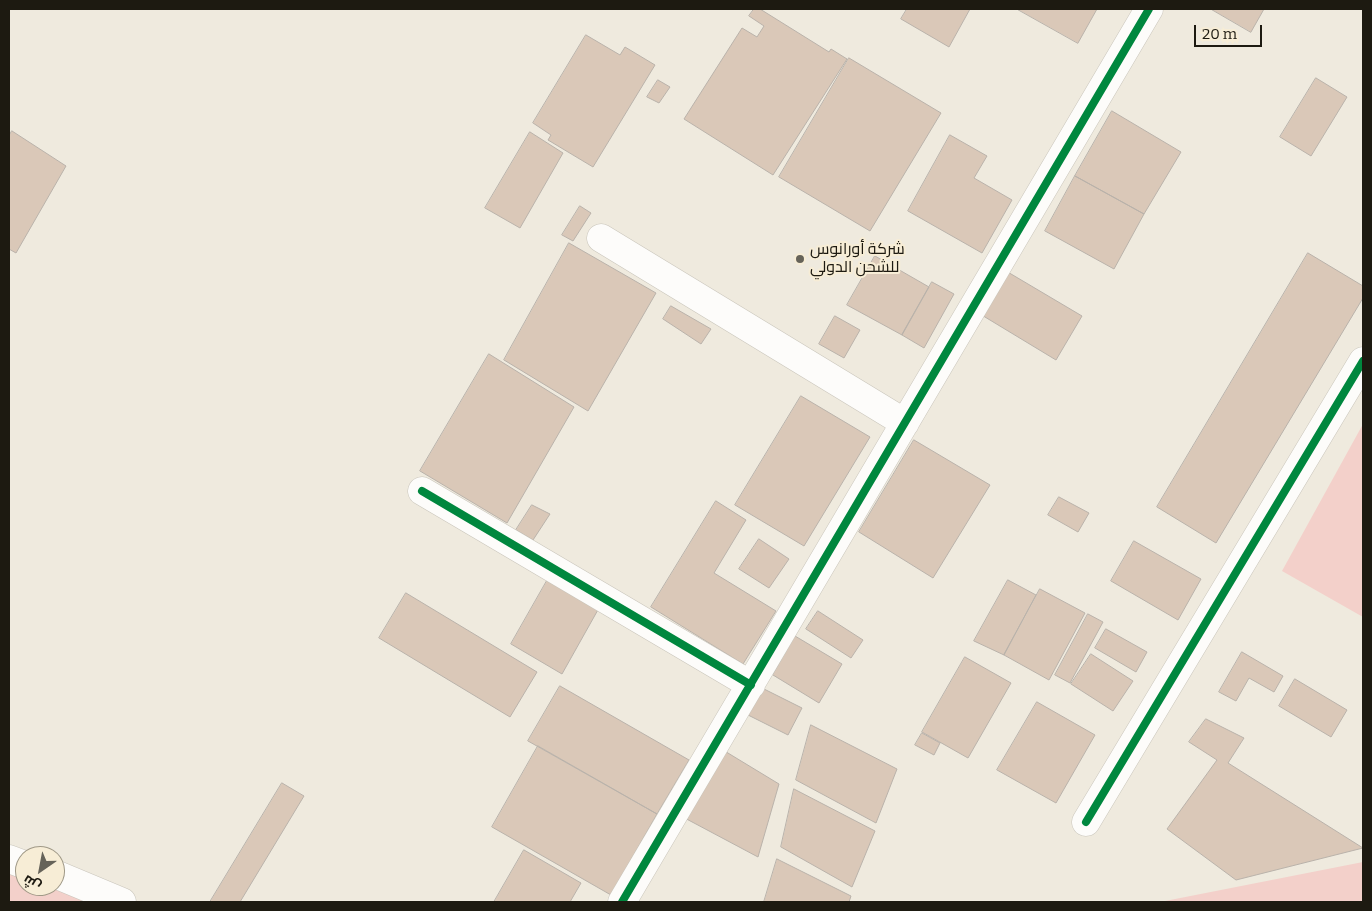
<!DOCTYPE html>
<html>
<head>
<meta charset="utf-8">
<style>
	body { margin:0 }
	#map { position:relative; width:1372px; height:911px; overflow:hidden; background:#efeade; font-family:Bitter,Cairo,serif }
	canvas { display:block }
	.frame { position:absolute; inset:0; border:10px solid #1d1a11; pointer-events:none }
	.north { position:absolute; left:15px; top:846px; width:50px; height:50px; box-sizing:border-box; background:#f7edd6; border:1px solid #a09987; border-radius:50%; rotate:213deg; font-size:14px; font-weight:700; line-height:20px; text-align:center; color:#1d1a11 }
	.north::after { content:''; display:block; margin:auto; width:18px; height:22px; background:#666359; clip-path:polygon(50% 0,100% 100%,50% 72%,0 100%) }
	.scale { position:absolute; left:1194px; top:25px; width:68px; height:22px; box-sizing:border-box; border:2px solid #1d1a11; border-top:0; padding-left:6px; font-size:15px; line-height:18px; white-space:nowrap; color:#1d1a11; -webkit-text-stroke:4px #f7edd6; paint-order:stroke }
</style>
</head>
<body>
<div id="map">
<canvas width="1372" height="911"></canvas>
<div class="frame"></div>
<div class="north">ش</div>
<div class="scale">20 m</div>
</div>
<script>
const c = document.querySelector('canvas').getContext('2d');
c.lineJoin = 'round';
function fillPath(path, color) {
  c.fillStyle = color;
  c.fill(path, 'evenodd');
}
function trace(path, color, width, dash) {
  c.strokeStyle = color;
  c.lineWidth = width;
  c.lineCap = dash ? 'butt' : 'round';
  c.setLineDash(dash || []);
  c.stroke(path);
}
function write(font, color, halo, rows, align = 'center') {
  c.font = font + ' Bitter,Cairo,serif';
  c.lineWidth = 4;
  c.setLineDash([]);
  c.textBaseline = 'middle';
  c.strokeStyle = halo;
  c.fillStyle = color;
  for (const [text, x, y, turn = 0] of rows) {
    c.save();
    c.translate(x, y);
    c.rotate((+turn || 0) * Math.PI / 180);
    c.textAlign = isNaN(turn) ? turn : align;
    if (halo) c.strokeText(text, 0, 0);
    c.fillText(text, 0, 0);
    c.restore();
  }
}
fillPath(new Path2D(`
	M 1363,424 L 1363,617 L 1282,571 Z
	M 1363,862 L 1363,902 L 1160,902 Z
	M 9,869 L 25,875 L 25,886 L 55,886 L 98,902 L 9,902 Z`), '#f3d0ca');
const building = new Path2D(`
	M 754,9 L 760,9 L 829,52 L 831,49 L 847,59 L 773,175 L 684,119 L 742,28 L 757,37 L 764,26 L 749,16 Z
	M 907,9 L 970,9 L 949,47 L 901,19 Z
	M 1017,9 L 1097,9 L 1078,43 Z
	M 1211,9 L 1264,9 L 1251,32 Z
	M 586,35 L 620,55 L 625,47 L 655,65 L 593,167 L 548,140 L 551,135 L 533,123 Z
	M 849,58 L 941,113 L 870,231 L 779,177 Z
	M 1316,78 L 1347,97 L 1311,156 L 1280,137 Z
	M 658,80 L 670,87 L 659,103 L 647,97 Z
	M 1112,111 L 1181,152 L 1144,214 L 1075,176 Z
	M 12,131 L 66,166 L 16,253 L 9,249 L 9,136 Z
	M 530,132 L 563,153 L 520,228 L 485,208 Z
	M 950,135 L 987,156 L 974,178 L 1012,200 L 982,253 L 908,211 Z
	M 1075,176 L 1144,214 L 1114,269 L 1045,231 Z
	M 580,206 L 591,213 L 573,241 L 562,235 Z
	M 569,243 L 656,293 L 588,411 L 504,360 Z
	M 1308,253 L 1363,286 L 1363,298 L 1216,543 L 1157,507 Z
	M 875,256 L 929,287 L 902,335 L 847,305 Z
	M 1006,271 L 1082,316 L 1056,360 L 980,314 Z
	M 932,282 L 954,294 L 924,348 L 902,335 Z
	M 671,306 L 711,329 L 701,344 L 663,319 Z
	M 835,316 L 860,330 L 844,358 L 819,344 Z
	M 489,354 L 574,407 L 507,523 L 420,471 Z
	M 801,396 L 870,437 L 804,546 L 735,505 Z
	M 914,440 L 990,485 L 933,578 L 859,532 Z
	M 1059,497 L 1089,513 L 1078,532 L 1048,515 Z
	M 716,501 L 746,520 L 714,573 L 776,611 L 743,664 L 651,607 Z
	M 532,505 L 550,514 L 533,540 L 516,530 Z
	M 759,539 L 789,559 L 769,588 L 739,569 Z
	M 1134,541 L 1201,579 L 1178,620 L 1111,581 Z
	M 548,579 L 599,608 L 562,674 L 511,644 Z
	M 1008,580 L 1036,595 L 1004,655 L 974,641 Z
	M 1040,589 L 1085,613 L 1049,680 L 1004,655 Z
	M 406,593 L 537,672 L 510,717 L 379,638 Z
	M 818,611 L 863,640 L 851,658 L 806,629 Z
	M 1088,614 L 1103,622 L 1070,683 L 1055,675 Z
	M 1106,629 L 1147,652 L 1136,672 L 1095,648 Z
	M 795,636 L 842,664 L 819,703 L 773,675 Z
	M 1242,652 L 1283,676 L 1274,692 L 1249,678 L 1236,701 L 1219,692 Z
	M 1091,654 L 1133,681 L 1113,711 L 1071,684 Z
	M 965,657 L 1011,683 L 968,758 L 922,732 Z
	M 1295,679 L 1347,710 L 1331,737 L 1279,706 Z
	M 560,686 L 689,760 L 657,814 L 528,741 Z
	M 758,686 L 802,708 L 788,735 L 744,713 Z
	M 1037,702 L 1095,735 L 1056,803 L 997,770 Z
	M 1206,719 L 1244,738 L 1228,763 L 1363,848 L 1236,880 L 1167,829 L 1217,760 L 1189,742 Z
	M 811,725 L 897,769 L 876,823 L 796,780 Z
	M 922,733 L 940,743 L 934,755 L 915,745 Z
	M 538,746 L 657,814 L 611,895 L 492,827 Z
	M 718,747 L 779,784 L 758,857 L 679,815 Z
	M 282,783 L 304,796 L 240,902 L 210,902 Z
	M 794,789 L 875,831 L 852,887 L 781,847 Z
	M 524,850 L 581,883 L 570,902 L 494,902 Z
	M 777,859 L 851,896 L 849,902 L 764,902 Z`);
fillPath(building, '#dac8b8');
trace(building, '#b9b2aa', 1);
const minor = new Path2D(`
	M 601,238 L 905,423
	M 422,491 L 751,685
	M 1086,822 L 1363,361
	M 9,859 L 25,865
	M 55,874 L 122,902
	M 622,902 L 1149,9`);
trace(minor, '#c9c5bb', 29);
trace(minor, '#fdfcfa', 28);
trace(new Path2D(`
	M 422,491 L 751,685
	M 1086,822 L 1363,361
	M 622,902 L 1149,9`), '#00873e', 8);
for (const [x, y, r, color] of [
	[800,259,5,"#666359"]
]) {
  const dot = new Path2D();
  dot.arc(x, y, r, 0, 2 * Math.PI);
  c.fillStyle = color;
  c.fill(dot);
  trace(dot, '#f7edd6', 2);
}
write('16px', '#1d1a11', '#f7edd6', [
	["شركة أورانوس",810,250],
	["للشحن الدولي",810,268]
], 'left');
</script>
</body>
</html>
